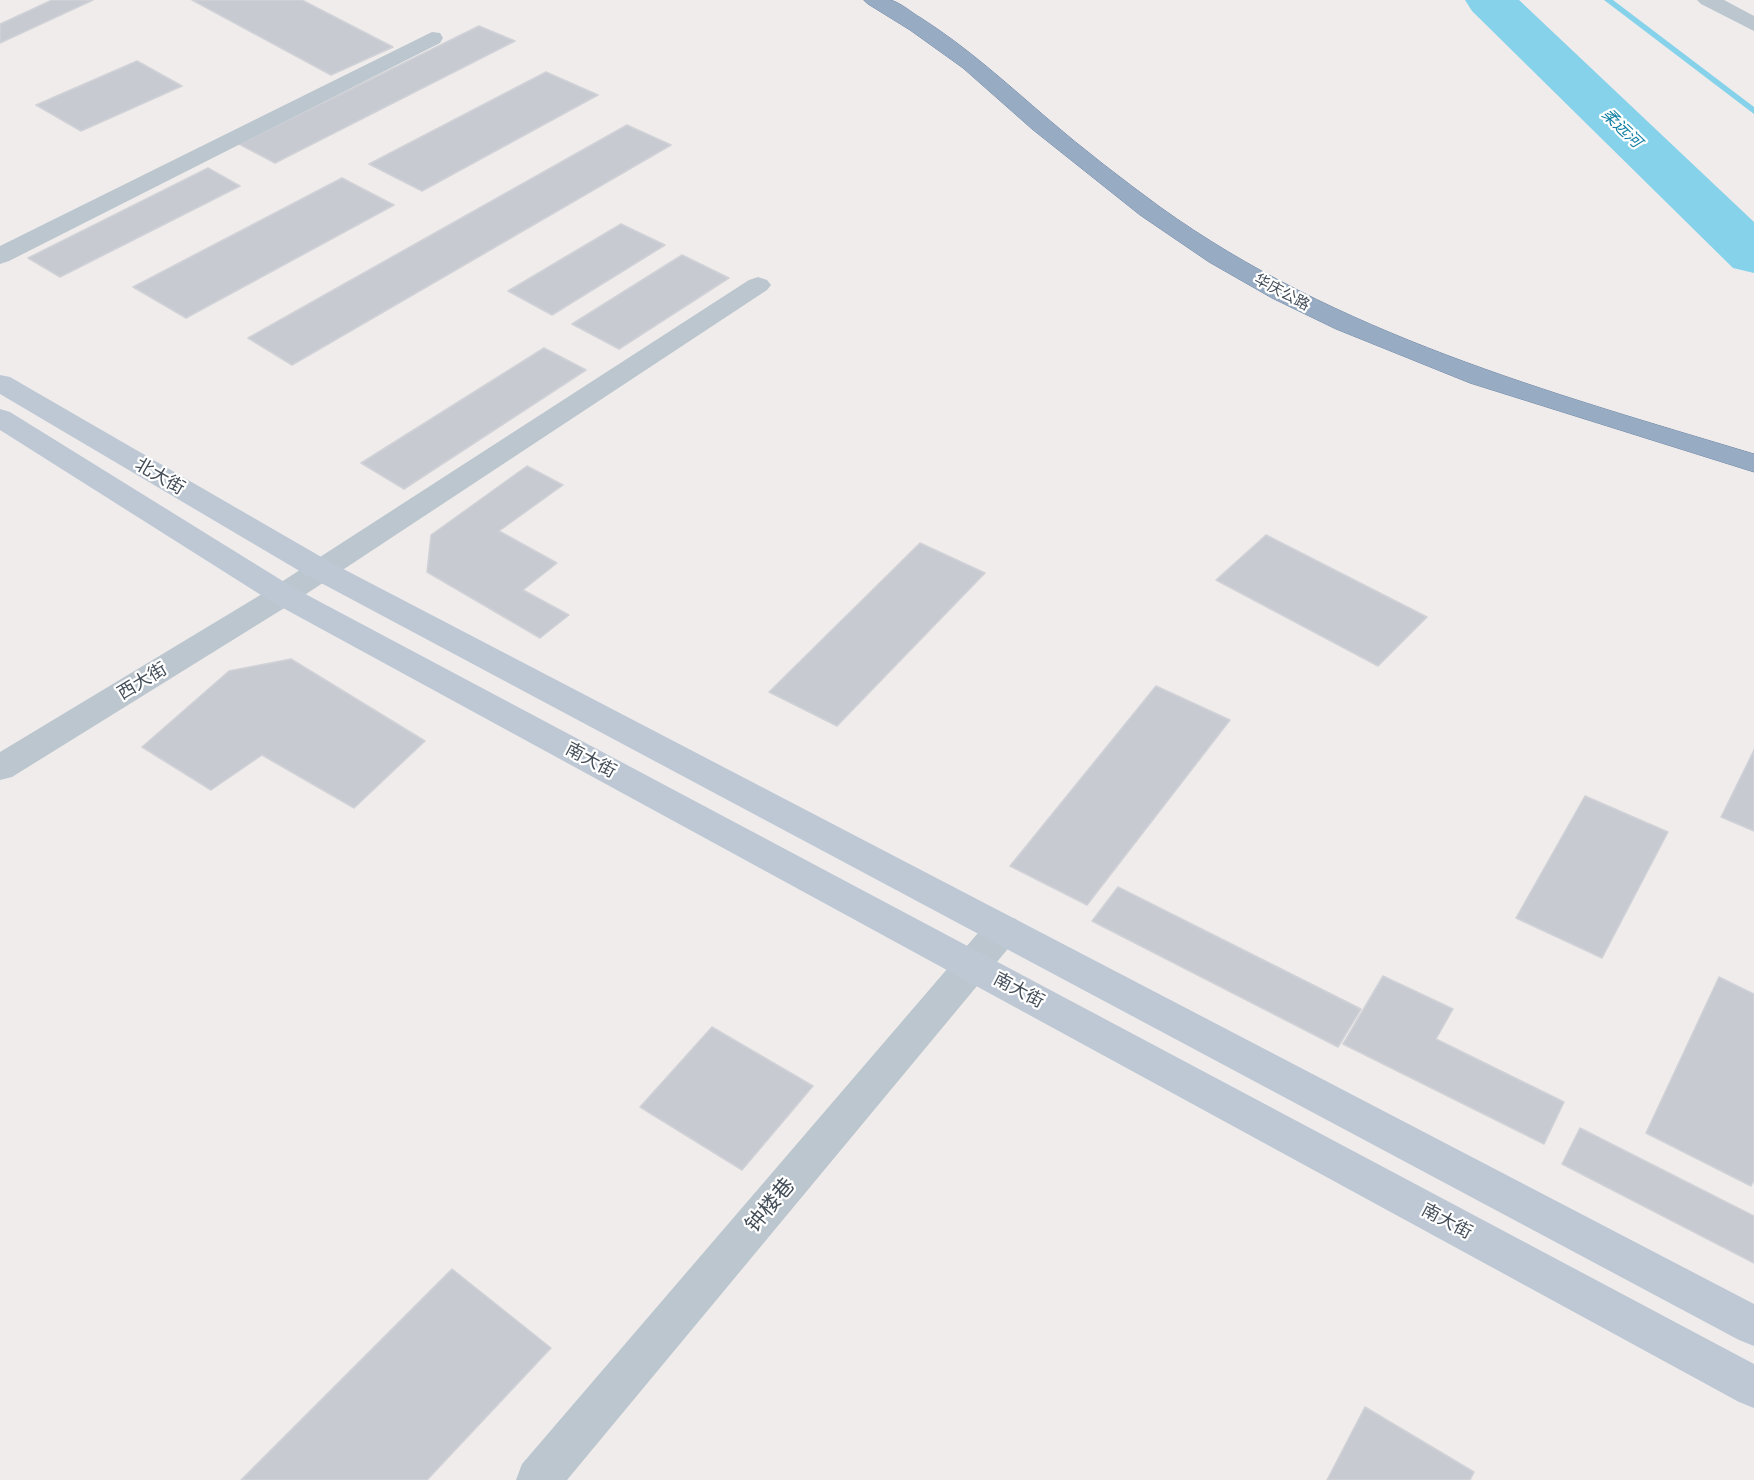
<!DOCTYPE html>
<html>
<head>
<meta charset="utf-8">
<style>
	body { margin:0 }
	canvas { display:block; background:#efeceb }
</style>
</head>
<body>
<canvas width="1754" height="1480"></canvas>
<script>
const c = document.querySelector('canvas').getContext('2d');
c.lineJoin = 'round';
function fillPath(path, color) {
  c.fillStyle = color;
  c.fill(path, 'evenodd');
}
function trace(path, color, width, dash) {
  c.strokeStyle = color;
  c.lineWidth = width;
  c.lineCap = dash ? 'butt' : 'round';
  c.setLineDash(dash || []);
  c.stroke(path);
}
function write(font, color, halo, rows, align = 'center') {
  c.font = font + ' Ubuntu,"Noto Sans SC",sans-serif';
  c.lineWidth = 4.5;
  c.setLineDash([]);
  c.textBaseline = 'middle';
  c.strokeStyle = halo;
  c.fillStyle = color;
  for (const [text, x, y, turn = 0] of rows) {
    c.save();
    c.translate(x, y);
    c.rotate((+turn || 0) * Math.PI / 180);
    c.textAlign = isNaN(turn) ? turn : align;
    if (halo) c.strokeText(text, 0, 0);
    c.fillText(text, 0, 0);
    c.restore();
  }
}
fillPath(new Path2D(`
	M 1604,0 L 1613,0 L 1754,107 L 1754,114 Z`), '#86d2ea');
fillPath(new Path2D(`
	M 1465,0 L 1519,0 L 1754,222 L 1754,273 L 1733,268 L 1472,11 Z`), '#86d2ea');
const building = new Path2D(`
	M 52,0 L 93,0 L 0,43 L 0,24 Z
	M 192,0 L 302,0 L 393,47 L 331,75 Z
	M 479,26 L 515,41 L 275,163 L 239,144 Z
	M 137,61 L 182,86 L 81,131 L 36,105 Z
	M 546,72 L 598,95 L 422,191 L 369,164 Z
	M 627,125 L 671,145 L 292,365 L 248,338 Z
	M 208,168 L 240,186 L 60,277 L 28,258 Z
	M 342,178 L 394,205 L 186,318 L 133,287 Z
	M 621,224 L 665,245 L 552,315 L 508,291 Z
	M 682,255 L 729,278 L 619,349 L 572,324 Z
	M 544,348 L 586,370 L 404,489 L 361,463 Z
	M 527,466 L 563,485 L 499,531 L 557,563 L 523,590 L 569,615 L 540,638 L 427,572 L 431,535 Z
	M 1266,535 L 1427,617 L 1378,666 L 1216,580 Z
	M 920,543 L 985,573 L 837,726 L 769,692 Z
	M 291,659 L 425,741 L 354,808 L 262,755 L 211,790 L 142,747 L 229,671 Z
	M 1156,686 L 1230,720 L 1087,905 L 1010,866 Z
	M 1754,750 L 1754,831 L 1721,817 Z
	M 1585,796 L 1668,832 L 1602,958 L 1516,918 Z
	M 1118,887 L 1361,1009 L 1338,1047 L 1092,921 Z
	M 1383,976 L 1453,1009 L 1436,1039 L 1564,1102 L 1544,1144 L 1343,1044 Z
	M 1719,977 L 1754,994 L 1754,1180 L 1751,1186 L 1646,1133 Z
	M 712,1027 L 813,1086 L 742,1170 L 640,1107 Z
	M 1580,1128 L 1754,1216 L 1754,1263 L 1562,1164 Z
	M 452,1269 L 551,1348 L 427,1480 L 241,1480 Z
	M 1365,1407 L 1474,1472 L 1470,1480 L 1327,1480 Z`);
fillPath(building, '#c8cad2');
trace(building, '#d0d2d7', 1.5);
const trunk = new Path2D(`
	M 864,0 C 872,0 882,0 890,0 C 900,2 912,13 921,18 C 968,48 1006,83 1048,119 C 1084,150 1122,179 1160,207 C 1337,334 1548,392 1754,454 L 1754,472 L 1470,383 L 1336,329 L 1272,298 L 1209,262 L 1140,215 L 1032,129 L 963,68 L 910,30 L 868,4 Z`);
trace(trunk, '#6f87a6', 1);
fillPath(new Path2D(`
	M 432,32 L 440,33 L 443,38 L 440,43 L 9,261 L 0,264 L 0,246 Z
	M 758,277 L 767,280 L 771,285 L 767,290 L 294,602 L 283,605 L 272,602 L 268,595 L 272,588 L 749,280 Z
	M 1003,915 L 1016,919 L 1021,929 L 1016,939 L 567,1480 L 516,1480 L 522,1464 L 990,919 Z`), '#bcc6ce');
fillPath(new Path2D(`
	M 1697,0 L 1724,0 L 1754,16 L 1754,31 L 1701,4 Z
	M 283,585 L 294,588 L 298,595 L 294,602 L 12,777 L 0,780 L 0,752 L 272,588 Z`), '#bcc6ce');
fillPath(new Path2D(`
	M 0,375 L 10,377 L 330,562 L 1754,1304 L 1754,1346 L 1739,1340 L 308,576 L 0,394 Z
	M 0,409 L 10,412 L 294,588 L 1754,1364 L 1754,1408 L 1739,1402 L 272,602 L 0,430 Z`), '#bec8d5');
fillPath(trunk, '#97abc3');
write('15px', '#444e59', '#fff', [
	["华庆公路",1282,292,28]
]);
write('italic 16px', '#0e7ea2', '#fff', [
	["柔远河",1622,128,44]
]);
write('18px', '#444e59', '#fff', [
	["北大街",160,476,30],
	["西大街",142,681,-31],
	["南大街",591,760,28],
	["南大街",1019,990,28],
	["南大街",1447,1221,28]
]);
write('21px', '#444e59', '#fff', [
	["钟楼巷",770,1205,-50]
]);
</script>
</body>
</html>
